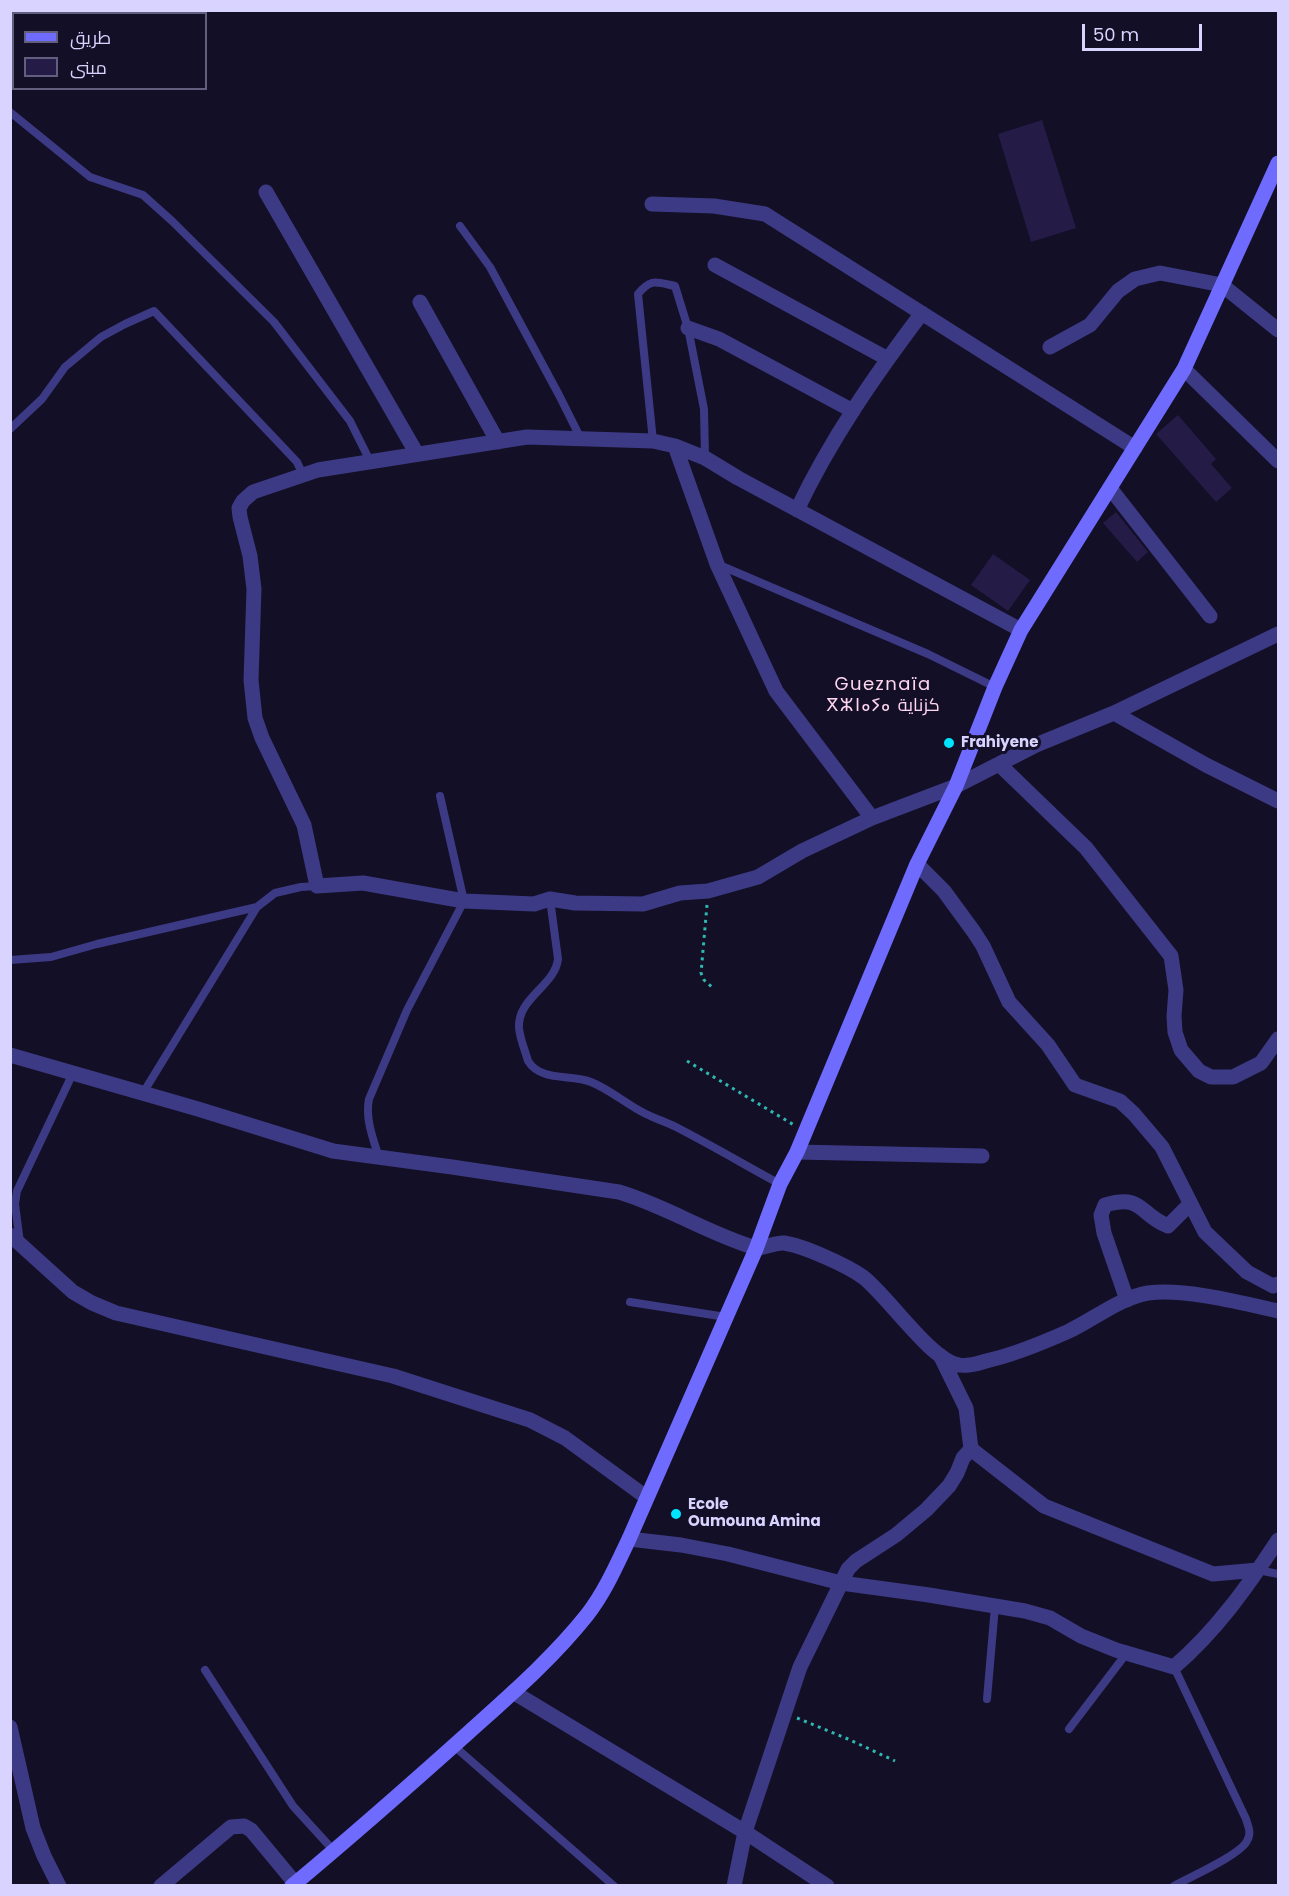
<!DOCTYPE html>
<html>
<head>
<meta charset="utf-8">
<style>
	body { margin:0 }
	#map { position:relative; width:1289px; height:1896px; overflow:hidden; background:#130f26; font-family:Poppins,Cairo,sans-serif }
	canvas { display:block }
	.frame { position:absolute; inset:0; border:12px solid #d9d4ff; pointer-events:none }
	.legend { position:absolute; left:12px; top:12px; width:195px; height:78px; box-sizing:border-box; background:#130f26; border:2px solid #625e7d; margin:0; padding:8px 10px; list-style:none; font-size:18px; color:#d9d4ff }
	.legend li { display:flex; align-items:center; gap:12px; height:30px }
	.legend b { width:30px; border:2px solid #625e7d }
	.scale { position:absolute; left:1082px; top:24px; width:120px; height:27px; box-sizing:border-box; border:3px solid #d9d4ff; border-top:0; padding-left:8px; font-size:18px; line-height:21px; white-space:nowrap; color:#d9d4ff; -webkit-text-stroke:4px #130f26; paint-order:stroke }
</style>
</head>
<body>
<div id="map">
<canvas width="1289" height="1896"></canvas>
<div class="frame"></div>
<ul class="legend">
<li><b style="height:8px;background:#6f6bff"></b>طريق</li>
<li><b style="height:16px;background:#241b47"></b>مبنى</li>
</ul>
<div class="scale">50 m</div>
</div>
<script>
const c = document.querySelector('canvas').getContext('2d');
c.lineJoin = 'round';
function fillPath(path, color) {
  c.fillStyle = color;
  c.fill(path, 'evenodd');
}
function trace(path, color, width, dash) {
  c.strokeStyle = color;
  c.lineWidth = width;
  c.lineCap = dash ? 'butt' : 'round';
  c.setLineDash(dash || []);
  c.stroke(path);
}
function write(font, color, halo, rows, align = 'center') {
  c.font = font + ' Poppins,Cairo,"Noto Sans Tifinagh",sans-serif';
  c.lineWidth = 6;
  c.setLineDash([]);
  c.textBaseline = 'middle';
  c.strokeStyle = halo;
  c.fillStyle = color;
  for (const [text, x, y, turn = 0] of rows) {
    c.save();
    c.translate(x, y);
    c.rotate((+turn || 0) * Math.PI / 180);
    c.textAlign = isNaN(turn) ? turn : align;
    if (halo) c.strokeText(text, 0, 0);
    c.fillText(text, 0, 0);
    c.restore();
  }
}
fillPath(new Path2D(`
	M 1042,120 L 1076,228 L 1031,242 L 998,134 Z
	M 1178,415 L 1216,459 L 1211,464 L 1232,488 L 1216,502 L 1156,434 Z
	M 1116,512 L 1148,552 L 1137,562 L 1103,523 Z
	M 993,554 L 1030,580 L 1008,611 L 971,585 Z`), '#241b47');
trace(new Path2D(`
	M 707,905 L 701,973 L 704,980 L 713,988
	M 687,1061 L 794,1125
	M 797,1718 L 848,1739 L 895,1761`), '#2fb8b0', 3, [3, 4.5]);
trace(new Path2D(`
	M 10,112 L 90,177 L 143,195 L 172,221 L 274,322 L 350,421 L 370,461
	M 460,226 L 490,267 L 559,395 L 581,439
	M 10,429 L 42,399 L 65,367 L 101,337 L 125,324 L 154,311 L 297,462 L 303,475
	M 653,441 L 638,294 C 651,278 656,282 675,286 L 688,328 L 704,409 L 705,458
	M 717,564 L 928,654 L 995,687
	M 550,899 L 558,959 C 555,986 517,998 519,1028 C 520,1039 525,1050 528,1061 C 541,1082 571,1074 591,1082 C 611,1090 627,1105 646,1114 C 656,1119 666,1122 676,1127 C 711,1145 745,1165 780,1184
	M 10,960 L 51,957 L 97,944 L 257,907 L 275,893 L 301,887 L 317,886
	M 143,1093 L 257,907
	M 379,1158 C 373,1138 365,1119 369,1099 L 407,1010 L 464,901 L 440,796
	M 20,1243 L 15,1204 L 17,1191 L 73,1073
	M 630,1302 L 726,1317
	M 1258,1570 L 1278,1574
	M 205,1670 L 293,1806 L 334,1851
	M 987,1699 L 995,1606
	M 1069,1729 L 1126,1654
	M 454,1746 L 614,1886
	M 1174,1886 C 1190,1877 1240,1855 1247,1841 C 1252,1833 1248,1826 1246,1819 L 1174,1667`), '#3d3a85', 8);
trace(new Path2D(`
	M 266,192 L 417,454
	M 652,204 L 714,206 L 765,214 L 1135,448
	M 715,265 L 888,359
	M 420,302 L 498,442
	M 688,328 L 719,339 L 853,411
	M 1050,347 L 1090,325 L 1118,291 L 1135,279 L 1160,273 L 1222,285 L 1278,330
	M 1184,369 L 1278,461
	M 675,446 L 717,564 L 776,691 L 872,818
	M 1110,488 L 1210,616
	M 797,510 C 830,440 875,375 922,313
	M 1021,630 L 738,478 L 705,458 L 675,446 L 653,441 L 527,437 L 318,470 L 253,492 L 243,501 L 239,508 L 240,517 L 250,556 L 254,589 L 251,680 L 255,718 L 262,738 L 304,825 L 317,886 L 363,883 L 464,901 L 534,904 L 550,899 L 575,903 L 643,904 L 680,893 L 708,891 L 758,877 L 802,851 L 872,818 L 956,786 L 1036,745 L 1114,713 L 1278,634
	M 1114,713 L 1206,765 L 1278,801
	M 999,764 L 1086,848 L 1171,956 L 1176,990 L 1174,1016 L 1175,1032 L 1181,1050 L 1199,1071 L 1211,1077 L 1233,1077 L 1261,1063 L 1278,1039
	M 917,864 L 944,891 L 974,932 L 983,946 L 1009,1002 L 1048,1045 L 1075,1085 L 1120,1101 L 1134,1114 L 1162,1147 L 1205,1232 L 1247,1272 L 1273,1286 L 1278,1284
	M 10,1055 L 198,1109 L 333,1151 L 452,1167 L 619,1192 C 666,1206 707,1233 753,1247 C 763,1250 774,1242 784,1243 C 804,1246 846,1265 863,1277 C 887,1295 931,1361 959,1365 C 969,1367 981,1362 990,1360 C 1016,1354 1042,1343 1067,1332 C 1093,1320 1119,1298 1148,1293 C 1184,1288 1243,1303 1278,1311
	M 797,1152 L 982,1156
	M 10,1235 L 73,1292 L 92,1303 L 116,1313 L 393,1376 L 530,1420 L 565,1438 L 646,1497
	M 1127,1300 L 1104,1233 L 1101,1215 L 1105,1205 C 1144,1194 1138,1214 1168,1226 L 1190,1204
	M 940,1355 L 966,1408 L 971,1449 L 1044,1506 L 1213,1574 L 1258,1570
	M 629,1539 L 681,1545 L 728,1554 L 841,1583 L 929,1595 L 1025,1611 L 1050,1618 L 1081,1636 L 1116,1650 L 1174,1667 C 1216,1631 1248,1586 1278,1540
	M 513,1692 L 745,1832 L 734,1886
	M 10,1727 L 33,1828 L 44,1856 L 59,1886
	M 161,1886 L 231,1827 L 244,1826 L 251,1830 L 295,1883
	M 827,1886 L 745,1832 L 800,1667 L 848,1569 L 856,1561 L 896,1535 L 926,1510 L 949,1486 L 957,1473 L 963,1458 L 971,1449`), '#3d3a85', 15);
trace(new Path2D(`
	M 292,1886 C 352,1836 410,1785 468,1733 C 509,1696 552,1659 587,1615 C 605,1592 617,1564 629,1539 L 756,1249 L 780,1184 L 797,1152 L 917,864 L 956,786 L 995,687 L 1021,630 L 1184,369 L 1278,163`), '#6f6bff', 15);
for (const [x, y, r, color] of [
	[949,743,6,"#00e5ff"],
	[676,1514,6,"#00e5ff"]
]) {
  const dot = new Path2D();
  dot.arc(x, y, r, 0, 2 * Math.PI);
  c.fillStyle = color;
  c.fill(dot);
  trace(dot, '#130f26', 2);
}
write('bold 15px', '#d9d4ff', '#130f26', [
	["Frahiyene",961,743],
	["Ecole",688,1505],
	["Oumouna Amina",688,1522]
], 'left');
c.letterSpacing = '1.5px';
write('18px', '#ffd6f0', '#130f26', [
	["Gueznaïa",883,685],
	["ⴳⵣⵏⴰⵢⴰ كزناية",883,706]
]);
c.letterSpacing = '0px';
</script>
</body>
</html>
